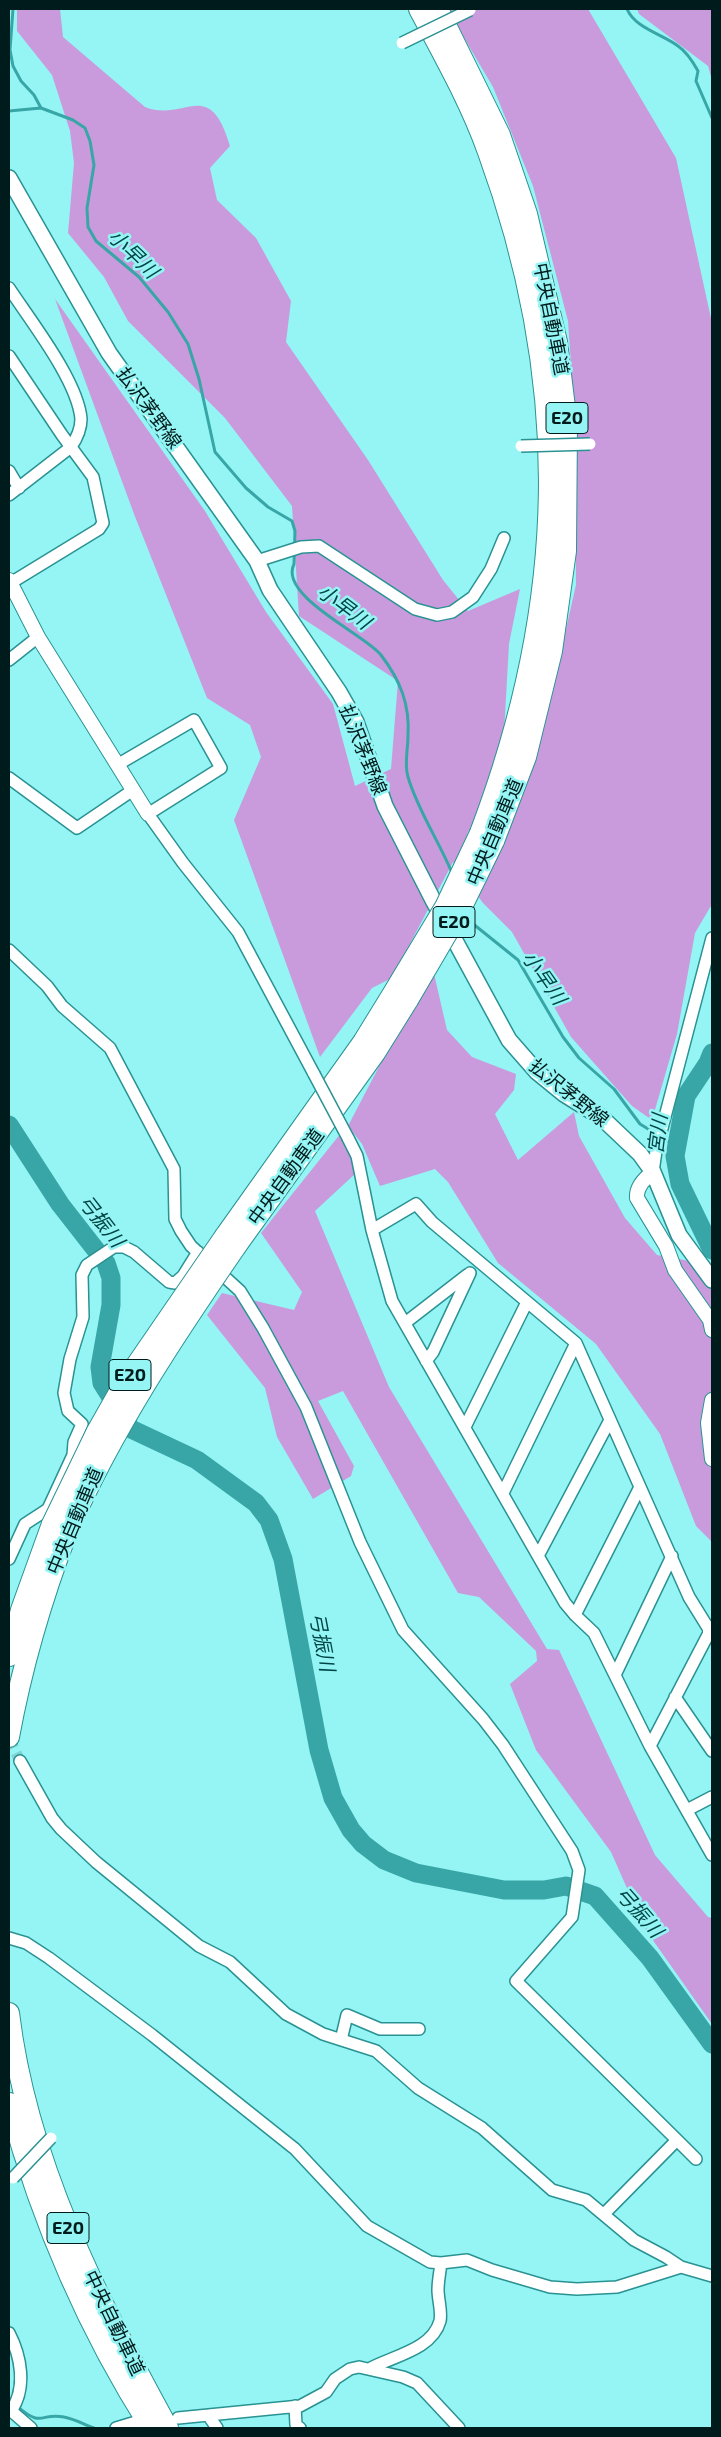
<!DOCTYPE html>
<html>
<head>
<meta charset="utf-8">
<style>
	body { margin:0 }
	#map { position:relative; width:721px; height:2437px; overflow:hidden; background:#94f5f4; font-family:"Exo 2",sans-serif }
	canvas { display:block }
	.frame { position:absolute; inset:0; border:10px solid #001b1b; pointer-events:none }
</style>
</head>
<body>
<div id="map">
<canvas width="721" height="2437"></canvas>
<div class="frame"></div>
</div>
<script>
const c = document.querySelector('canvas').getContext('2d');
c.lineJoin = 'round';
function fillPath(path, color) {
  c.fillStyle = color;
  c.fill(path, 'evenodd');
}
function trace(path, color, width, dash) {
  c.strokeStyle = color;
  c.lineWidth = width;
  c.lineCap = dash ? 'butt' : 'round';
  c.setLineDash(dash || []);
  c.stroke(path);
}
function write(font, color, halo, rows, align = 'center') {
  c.font = font + ' "Exo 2","Noto Sans JP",sans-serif';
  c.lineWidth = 5;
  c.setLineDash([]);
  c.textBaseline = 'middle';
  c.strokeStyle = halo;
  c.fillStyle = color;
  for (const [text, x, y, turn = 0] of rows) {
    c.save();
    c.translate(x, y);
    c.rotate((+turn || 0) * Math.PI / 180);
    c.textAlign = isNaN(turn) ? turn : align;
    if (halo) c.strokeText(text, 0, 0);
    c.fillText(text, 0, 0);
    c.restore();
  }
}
fillPath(new Path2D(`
	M 17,9 L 60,9 L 63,37 L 145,107 C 185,123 209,75 230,146 L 210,168 L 217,200 L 256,238 L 291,301 L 286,342 L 368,460 L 443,580 L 468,611 L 520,589 L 509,644 L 504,733 L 477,815 L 467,834 L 497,852 L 537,756 L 576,585 L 575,422 L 568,321 L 533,186 L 493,87 L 447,9 L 588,9 L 676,158 L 712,323 L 712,904 L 695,933 L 677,1034 L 652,1120 L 632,1106 L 571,1037 L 512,932 L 483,903 L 453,862 L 392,978 L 372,988 L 320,1057 L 234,820 L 261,757 L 250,725 L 207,698 L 134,514 L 55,299 L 205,511 L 266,612 L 333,704 L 355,786 L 391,769 L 398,681 L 299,616 L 292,506 L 225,418 L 128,321 L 104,277 L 68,233 L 74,163 L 70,131 L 52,75 L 17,31 Z
	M 637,9 L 712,9 L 712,80 L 708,66 L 639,14 Z
	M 432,965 L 447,1030 L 472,1057 L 516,1074 L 514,1090 L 495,1114 L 518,1160 L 574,1112 L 579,1136 L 625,1218 L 657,1255 L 695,1262 L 712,1291 L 712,1542 L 696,1526 L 660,1434 L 596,1344 L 498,1263 L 448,1182 L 435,1169 L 380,1186 L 362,1144 L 348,1126 Z
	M 341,1133 L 356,1173 L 315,1211 L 389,1387 L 547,1649 L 559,1650 L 655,1855 L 708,1917 L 712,1918 L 712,2024 L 645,1929 L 611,1852 L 536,1750 L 510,1684 L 537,1661 L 536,1651 L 479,1597 L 458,1593 L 343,1391 L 318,1401 L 354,1466 L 351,1476 L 313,1499 L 277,1437 L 265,1388 L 207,1315 L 222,1293 L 294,1310 L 302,1292 L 261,1233 Z`), '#c99bdd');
trace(new Path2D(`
	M 13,9 L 10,50 L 13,66 L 21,81 L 34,95 L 41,108 L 73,120 L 85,128 L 90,141 L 94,165 L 87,208 L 88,227 L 96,241 L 139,277 L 168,312 L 188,344 L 199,379 L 215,452 L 246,488 L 268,507 L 292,521 L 295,531 L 294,564 C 278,596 366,635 381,655 C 400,680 410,704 408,736 C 408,749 404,764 408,777 C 418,811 439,841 452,873
	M 627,9 C 635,28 662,34 678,46 C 687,52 693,62 698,71 L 696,81 L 712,118
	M 9,111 L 41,108
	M 468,911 L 472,923 L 518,960 L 563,1037 L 579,1058 L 614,1089 L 640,1124 L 676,1146
	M 17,2406 C 43,2429 40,2412 64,2417 C 75,2419 85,2425 94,2428`), '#38a6a6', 3);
trace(new Path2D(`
	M 712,1053 L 708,1063 L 686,1096 L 675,1156 L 680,1184 L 712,1250
	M 9,1125 L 60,1204 L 106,1263 L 111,1278 L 111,1305 L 100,1367 L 102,1383 L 131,1429 L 197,1460 L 256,1503 L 269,1520 L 283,1559 L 319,1750 L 333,1798 L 351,1830 L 363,1844 L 384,1860 L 416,1873 L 504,1890 L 544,1890 L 566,1886 L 595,1896 L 650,1958 L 712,2044`), '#38a6a6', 19);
trace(new Path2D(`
	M 9,1738 L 20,1761`), '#7ed4d3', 11, [11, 5.5]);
const minor = new Path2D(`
	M 9,288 C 30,320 78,381 81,419 C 81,430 77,438 71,447 L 9,495
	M 9,356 L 62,435 L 93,477 L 103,523 L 99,529 L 9,584
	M 9,471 L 19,488
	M 257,561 L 301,547 L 319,546 L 415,609 L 437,615 L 452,612 L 473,597 L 491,569 L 504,538
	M 9,660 L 38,637
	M 117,765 L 194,720 L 221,768 L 148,814 L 183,863 L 238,932 L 314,1074
	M 9,778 L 77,828 L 133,790
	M 9,950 L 47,986 L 62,1006 L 110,1048 L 174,1169 L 175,1219 L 181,1231 L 191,1246 L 240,1291 L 263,1328 L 306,1407 L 360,1542 L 403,1630 L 483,1719 L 503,1745 L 572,1851 L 579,1870 L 572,1917 L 516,1981 L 677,2140 L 604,2214
	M 348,1138 L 357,1156 L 372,1230 L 392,1301 L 565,1603 L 575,1615 L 594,1633 L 650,1746 L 712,1855
	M 653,1172 L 656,1151 L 712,938
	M 372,1230 L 416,1204 L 432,1222 L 576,1343 L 689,1597 L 710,1631 L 650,1746
	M 405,1323 L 467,1275
	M 426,1361 L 433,1352 L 470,1273
	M 465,1427 L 527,1302
	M 503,1493 L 576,1343
	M 538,1556 L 610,1420
	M 9,1559 L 25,1524 L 48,1509 L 73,1455 L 74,1442 L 82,1424 L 68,1411 L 64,1393 L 70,1359 L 83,1317 L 82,1275 L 87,1265 L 114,1247 L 124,1247 L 134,1252 L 169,1282 L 175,1283 L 183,1276 L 198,1252
	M 575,1615 L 640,1487
	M 616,1673 L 672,1556
	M 675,1697 L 712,1751
	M 20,1761 L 52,1818 L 61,1829 L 96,1862 L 199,1946 L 230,1962 L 286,2014 L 323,2034 L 376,2051 L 418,2088 L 482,2128 L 552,2190 L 586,2200 L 634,2240 L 666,2257 L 681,2267 L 712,2276
	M 687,1810 L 712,1797
	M 9,1938 L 26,1943 L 49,1958 L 152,2035 L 295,2149 L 367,2226 L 430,2262 L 441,2263 L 467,2260 L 492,2270 L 550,2287 L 577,2289 L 617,2287 L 681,2267
	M 341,2040 L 347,2015 L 380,2029 L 419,2029
	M 677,2140 L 696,2159
	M 9,2333 C 21,2356 27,2388 11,2411
	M 369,2369 C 392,2356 432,2350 440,2321 C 442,2312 438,2299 438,2290 C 438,2281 440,2272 441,2263
	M 295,2406 L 296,2425 L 300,2428
	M 9,2409 L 31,2428
	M 208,2415 L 217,2428
	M 178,2418 L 300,2406 L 326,2392 L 335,2379 L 350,2369 L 359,2367 L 403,2377 L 417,2383 L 459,2428
	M 116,2428 L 136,2422`);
const tertiary = new Path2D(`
	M 9,580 L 38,637 L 148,814
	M 653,1172 C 645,1178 636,1187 637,1198 L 666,1246 L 675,1270 L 710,1320 L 712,1330
	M 712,1400 L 708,1423 L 712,1459
	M 710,1631 L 712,1628`);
const secondary = new Path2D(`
	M 9,178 L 109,353 L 257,561 L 270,590 L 339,692 L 356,722 L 385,806 L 434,902 L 509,1040 L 537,1072 L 564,1094 L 601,1117 L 640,1154 L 653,1172 L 679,1235 L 712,1280`);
const motorway = new Path2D(`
	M 419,9 C 444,56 470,102 488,152 C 573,385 568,602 480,833
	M 438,9 L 500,135 L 527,214 L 557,342 L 567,424 L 566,551 L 552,651 L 526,757 L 494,841
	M 225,1236 L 363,1042 L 395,990
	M 237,1245 L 375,1053 L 408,1000
	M 9,1656 L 21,1610 L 52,1524
	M 9,1737 C 22,1666 42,1598 68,1530
	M 9,2013 C 27,2162 97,2298 168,2428
	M 9,2103 C 40,2217 87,2328 151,2428`);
trace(minor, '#2a9293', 14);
trace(tertiary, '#2a9293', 16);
trace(secondary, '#2a9293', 18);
trace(motorway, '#2a9293', 22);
trace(minor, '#fff', 11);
trace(tertiary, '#fff', 14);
trace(secondary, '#fff', 15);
trace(motorway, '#fff', 20);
const minorBridge = new Path2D(`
	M 402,43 L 470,10
	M 521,446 L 590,444
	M 314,1074 L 348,1138
	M 13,2178 L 51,2138`);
const motorwayBridge = new Path2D(`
	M 395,990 L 445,907 L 480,833
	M 408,1000 L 459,913 L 494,841
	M 52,1524 L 96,1433 L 126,1380 L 225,1236
	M 68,1530 C 114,1427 173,1338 237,1245`);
trace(minorBridge, '#2a9293', 14, []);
trace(motorwayBridge, '#2a9293', 22, []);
trace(minorBridge, '#fff', 11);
trace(motorwayBridge, '#fff', 20);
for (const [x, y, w] of [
	[567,418,42],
	[454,922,42],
	[130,1375,42],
	[68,2228,42]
]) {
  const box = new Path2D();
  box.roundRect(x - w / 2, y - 15.5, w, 31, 4);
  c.fillStyle = '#94f5f4';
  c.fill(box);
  trace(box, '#001b1b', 1);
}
write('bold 18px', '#001b1b', null, [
	["E20",567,418],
	["E20",454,922],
	["E20",130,1375],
	["E20",68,2228]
]);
write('19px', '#001b1b', '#94f5f4', [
	["中央自動車道",551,319,79],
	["払沢茅野線",149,408,54],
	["払沢茅野線",363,750,68],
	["中央自動車道",495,832,-67],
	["払沢茅野線",569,1093,39],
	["中央自動車道",286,1177,-54],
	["中央自動車道",75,1521,-67],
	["中央自動車道",114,2323,64]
]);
write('italic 20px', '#004545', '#94f5f4', [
	["小早川",133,254,44],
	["小早川",344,607,37],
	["小早川",544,978,55],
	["宮川",658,1134,-83],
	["弓振川",101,1221,52],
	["弓振川",322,1642,79],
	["弓振川",639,1912,49]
]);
</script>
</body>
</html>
